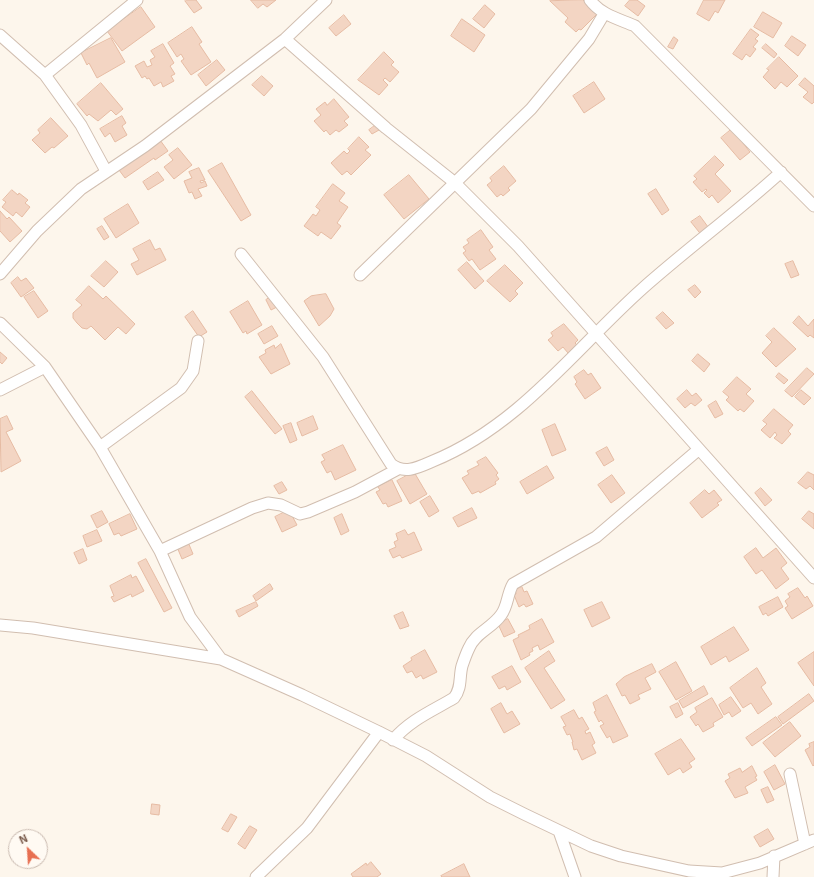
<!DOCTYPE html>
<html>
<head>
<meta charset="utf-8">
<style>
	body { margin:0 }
	#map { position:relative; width:814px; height:877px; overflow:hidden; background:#fdf6ec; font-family:"Exo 2",sans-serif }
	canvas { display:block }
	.north { position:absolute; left:8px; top:829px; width:40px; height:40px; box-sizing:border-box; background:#fffaf3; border:1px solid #cabbb1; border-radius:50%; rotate:335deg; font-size:11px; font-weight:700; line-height:16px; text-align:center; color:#7a5c4d }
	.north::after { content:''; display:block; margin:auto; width:14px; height:18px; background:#e76f51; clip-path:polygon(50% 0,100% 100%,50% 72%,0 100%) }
</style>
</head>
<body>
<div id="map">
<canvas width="814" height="877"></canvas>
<div class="north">N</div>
</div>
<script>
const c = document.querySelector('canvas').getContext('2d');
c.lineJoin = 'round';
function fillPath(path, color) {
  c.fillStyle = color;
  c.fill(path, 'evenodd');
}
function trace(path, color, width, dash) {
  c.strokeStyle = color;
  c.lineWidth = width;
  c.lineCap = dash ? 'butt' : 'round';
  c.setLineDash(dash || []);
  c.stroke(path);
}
const building = new Path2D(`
	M 186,0 L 196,0 L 202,8 L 194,13 L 185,1 Z
	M 251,0 L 276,0 L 267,7 L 263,4 L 258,8 Z
	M 583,0 L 597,14 L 581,30 L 579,29 L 576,32 L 565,22 L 568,18 L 550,1 Z
	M 630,0 L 637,0 L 645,6 L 638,16 L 625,6 Z
	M 704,0 L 725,0 L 718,13 L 715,11 L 709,21 L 697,14 Z
	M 485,5 L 495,14 L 484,28 L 473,19 Z
	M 141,7 L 155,27 L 122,51 L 107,31 Z
	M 763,12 L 782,23 L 773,38 L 754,27 Z
	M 344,15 L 351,24 L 336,36 L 329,28 Z
	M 462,19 L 485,35 L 474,52 L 451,36 Z
	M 192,27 L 202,42 L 199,44 L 211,62 L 191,75 L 181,61 L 184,59 L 181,54 L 177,57 L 168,43 Z
	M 751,29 L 759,35 L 755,39 L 758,41 L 753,47 L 756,49 L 750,57 L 746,54 L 742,60 L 733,54 Z
	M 792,36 L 806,45 L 798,56 L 785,46 Z
	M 674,37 L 678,40 L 673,49 L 668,47 Z
	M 111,38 L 125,62 L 97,78 L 89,63 L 87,65 L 81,53 Z
	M 163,44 L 174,63 L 170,66 L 175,74 L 171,76 L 174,81 L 163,87 L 161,82 L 154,86 L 149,78 L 147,79 L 145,76 L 142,78 L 135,66 L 144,61 L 147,67 L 152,65 L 150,60 L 155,57 L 151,51 Z
	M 766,44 L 777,54 L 774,58 L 762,48 Z
	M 384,52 L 394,62 L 391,65 L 399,72 L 390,82 L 385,78 L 383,80 L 388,85 L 379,95 L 358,80 Z
	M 779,57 L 798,76 L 787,87 L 781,82 L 775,89 L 763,77 L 769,70 L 767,69 Z
	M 217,60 L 225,70 L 206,86 L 198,75 Z
	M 262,76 L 273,86 L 264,96 L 252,85 Z
	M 805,78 L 814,86 L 814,102 L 812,104 L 803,97 L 808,92 L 799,85 Z
	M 594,82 L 605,99 L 584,113 L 573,96 Z
	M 101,83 L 123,109 L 116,115 L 111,110 L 98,121 L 89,114 L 87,116 L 77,104 Z
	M 334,99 L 349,117 L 344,121 L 348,125 L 339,132 L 336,130 L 330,135 L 326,130 L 324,132 L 314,121 L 321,115 L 316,109 L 325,102 L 327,105 Z
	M 122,116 L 126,123 L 122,126 L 127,135 L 115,142 L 110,133 L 105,137 L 100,129 Z
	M 51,118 L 68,136 L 54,148 L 52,147 L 45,153 L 32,140 L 40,133 L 38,130 Z
	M 376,125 L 379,130 L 372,134 L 369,130 Z
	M 732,129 L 750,152 L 740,160 L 721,138 Z
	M 359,137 L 369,147 L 365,150 L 371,155 L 351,175 L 347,171 L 342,175 L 331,163 L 344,151 L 347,154 L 350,151 L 348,149 Z
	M 160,140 L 168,151 L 155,160 L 154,158 L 125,178 L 119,170 Z
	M 178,148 L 192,165 L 174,179 L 164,167 L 173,160 L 169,155 Z
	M 715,156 L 724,165 L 715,174 L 731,191 L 718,203 L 712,195 L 709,198 L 704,193 L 707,190 L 706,189 L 702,192 L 693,182 L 697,179 L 694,176 Z
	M 222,163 L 251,215 L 241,221 L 208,171 Z
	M 504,166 L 516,181 L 508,188 L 510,190 L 503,196 L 501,194 L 497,197 L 487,185 L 492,181 L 490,178 Z
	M 199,168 L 205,180 L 200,181 L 201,183 L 205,181 L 207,186 L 198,189 L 202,196 L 195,199 L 192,192 L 189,193 L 184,181 L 192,178 L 189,172 Z
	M 158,172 L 164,180 L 148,190 L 143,182 Z
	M 409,175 L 429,199 L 404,219 L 384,195 Z
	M 333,184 L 345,193 L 339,201 L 348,207 L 337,223 L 341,226 L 331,239 L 321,232 L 318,236 L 304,226 L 313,214 L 316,216 L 320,210 L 316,207 Z
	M 656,189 L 669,210 L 662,215 L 648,194 Z
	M 12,190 L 18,195 L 19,193 L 28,200 L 25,203 L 30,207 L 22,217 L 16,212 L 13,216 L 2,207 L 6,202 L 3,200 Z
	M 128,204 L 139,223 L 116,238 L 104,219 Z
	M 0,211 L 7,219 L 9,217 L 22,231 L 10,242 L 0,231 Z
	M 700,216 L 711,231 L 703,237 L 691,222 Z
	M 102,226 L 109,237 L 104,240 L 97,229 Z
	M 481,230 L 493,247 L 489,250 L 496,259 L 480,270 L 472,259 L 469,261 L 463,253 L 466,251 L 463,247 L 469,243 L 467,240 Z
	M 150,240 L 155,250 L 160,248 L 166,260 L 137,275 L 131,264 L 139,260 L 133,249 Z
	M 106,261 L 118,272 L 104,287 L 91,276 Z
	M 793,261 L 799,275 L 791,278 L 785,264 Z
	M 467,262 L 484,281 L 475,289 L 458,270 Z
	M 505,265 L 523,283 L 515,291 L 518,294 L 510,302 L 487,281 Z
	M 18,277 L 21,281 L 26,278 L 34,288 L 21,297 L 11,283 Z
	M 695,285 L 701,292 L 695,298 L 688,290 Z
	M 89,286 L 103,299 L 106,296 L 135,324 L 126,334 L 118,327 L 105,340 L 91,326 L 87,329 L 82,328 L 77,323 L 73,318 L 73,313 L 82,305 L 76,300 Z
	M 34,291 L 48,311 L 38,318 L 24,297 Z
	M 326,294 L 334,309 L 330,316 L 319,326 L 304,301 L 311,296 Z
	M 272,296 L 277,307 L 271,310 L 266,300 Z
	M 248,301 L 262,325 L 247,334 L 246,331 L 243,333 L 230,312 Z
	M 193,311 L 207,332 L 199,337 L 185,317 Z
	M 663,312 L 674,323 L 666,329 L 656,318 Z
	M 799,316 L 808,326 L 814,319 L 814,338 L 810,335 L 808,337 L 793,323 Z
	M 564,324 L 578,340 L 575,343 L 577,345 L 568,353 L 563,347 L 558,351 L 548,340 L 553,336 L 551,333 Z
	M 272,326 L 278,336 L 264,344 L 258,334 Z
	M 774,328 L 796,349 L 776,367 L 762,353 L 772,342 L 766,336 Z
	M 281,344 L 290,364 L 271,374 L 259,357 L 266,353 L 265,350 L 274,345 L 275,348 Z
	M 0,352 L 7,358 L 2,364 L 0,362 Z
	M 698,354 L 710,364 L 704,372 L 692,361 Z
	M 807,368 L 814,374 L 792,397 L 785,391 Z
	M 584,370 L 588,375 L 591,373 L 601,388 L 585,399 L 575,384 L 577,382 L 574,377 Z
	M 779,373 L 788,380 L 784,384 L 776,377 Z
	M 737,377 L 751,389 L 746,394 L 754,401 L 744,412 L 740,409 L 738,411 L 726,400 L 729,397 L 723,392 Z
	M 687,390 L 692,396 L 696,393 L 702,400 L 695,406 L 691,403 L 685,408 L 677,399 Z
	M 801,390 L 811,398 L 804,405 L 795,397 Z
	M 252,391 L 282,429 L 275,434 L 245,397 Z
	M 716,401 L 723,414 L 715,418 L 708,406 Z
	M 774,409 L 793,425 L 788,431 L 791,434 L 782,444 L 774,438 L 777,435 L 775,432 L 770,438 L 761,430 L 767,424 L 763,421 Z
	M 7,416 L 13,429 L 6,432 L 21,461 L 1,472 L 0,419 Z
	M 313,416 L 318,429 L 302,436 L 297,423 Z
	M 291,423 L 297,440 L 290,443 L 283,426 Z
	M 555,424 L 566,450 L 552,456 L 542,430 Z
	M 343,445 L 356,470 L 335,480 L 331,471 L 327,473 L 321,462 L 325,460 L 322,455 Z
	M 607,447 L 614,460 L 604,466 L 596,453 Z
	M 486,457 L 498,473 L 496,475 L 499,479 L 495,482 L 496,484 L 480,493 L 479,491 L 472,494 L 462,478 L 469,474 L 467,471 L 479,465 L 477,462 Z
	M 547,466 L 554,478 L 527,494 L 520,482 Z
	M 414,472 L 427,494 L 410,504 L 397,481 Z
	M 808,472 L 814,475 L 814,490 L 810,486 L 806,489 L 798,483 Z
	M 612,475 L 625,493 L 611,503 L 598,485 Z
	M 392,480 L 402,501 L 388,507 L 386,503 L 383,504 L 376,492 L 380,490 L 378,487 Z
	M 282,482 L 287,490 L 279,494 L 274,486 Z
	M 761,488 L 772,500 L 765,506 L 755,493 Z
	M 705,490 L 709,494 L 714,490 L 722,500 L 717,503 L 719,505 L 702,518 L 690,503 Z
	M 430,496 L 439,511 L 429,517 L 420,502 Z
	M 472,508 L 477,518 L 458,527 L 453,518 Z
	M 289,510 L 297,525 L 282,532 L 275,517 Z
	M 102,511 L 108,522 L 97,528 L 91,516 Z
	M 809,511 L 814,514 L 814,529 L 802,519 Z
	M 130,514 L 137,529 L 121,536 L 119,533 L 114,535 L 109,524 Z
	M 342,514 L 349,531 L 341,535 L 334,518 Z
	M 97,530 L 102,541 L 87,547 L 83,536 Z
	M 405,530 L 408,535 L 414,532 L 422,550 L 402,558 L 400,555 L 393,558 L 389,550 L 396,547 L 394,542 L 398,540 L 396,534 Z
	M 188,542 L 193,554 L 182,559 L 177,547 Z
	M 756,548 L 763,558 L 776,548 L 787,563 L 781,568 L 789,579 L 776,589 L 762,570 L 756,574 L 744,557 Z
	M 83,549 L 87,560 L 79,564 L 74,553 Z
	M 146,559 L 172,608 L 164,612 L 138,563 Z
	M 131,575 L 132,578 L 136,576 L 144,591 L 132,597 L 131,594 L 114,602 L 111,597 L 114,596 L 110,586 Z
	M 270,584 L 273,589 L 256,601 L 253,596 Z
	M 522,587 L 524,592 L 527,591 L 533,604 L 526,607 L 524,604 L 519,607 L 514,595 L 516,594 L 515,590 Z
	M 798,588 L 805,598 L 807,596 L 813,606 L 792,619 L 785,608 L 788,606 L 785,601 L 790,597 L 788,594 Z
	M 778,597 L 783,607 L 768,616 L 766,613 L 763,615 L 759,607 Z
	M 256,602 L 258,606 L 239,617 L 236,611 Z
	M 602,602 L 610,618 L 592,627 L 584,610 Z
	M 403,612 L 409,626 L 400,629 L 394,616 Z
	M 508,619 L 515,632 L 504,637 L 498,624 Z
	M 542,619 L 554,642 L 540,650 L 538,645 L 532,648 L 533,651 L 529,653 L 530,655 L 521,660 L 513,640 L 519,637 L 518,635 L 530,629 L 529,626 Z
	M 734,627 L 749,650 L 729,662 L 726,656 L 711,665 L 701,647 Z
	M 425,650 L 437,672 L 423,679 L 421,675 L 416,678 L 412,671 L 407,673 L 403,666 L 412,660 L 411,658 Z
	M 549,651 L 555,661 L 544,668 L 565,700 L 551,709 L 525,668 Z
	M 814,652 L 814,686 L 798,663 Z
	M 676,662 L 692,691 L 676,700 L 659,672 Z
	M 652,664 L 656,672 L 645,678 L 651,689 L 638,695 L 640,699 L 630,704 L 625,695 L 622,696 L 616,684 L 624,677 Z
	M 512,666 L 521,682 L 507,690 L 505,686 L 499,689 L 492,677 Z
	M 757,668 L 766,683 L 761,687 L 772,704 L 758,714 L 751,703 L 743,708 L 730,688 Z
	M 704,686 L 708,694 L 683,708 L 679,701 Z
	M 809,694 L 814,701 L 783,724 L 778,717 Z
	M 607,695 L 628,736 L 613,743 L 610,736 L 607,738 L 600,726 L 604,724 L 601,720 L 599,722 L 594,712 L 596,711 L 593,703 Z
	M 731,697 L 741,711 L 732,717 L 729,712 L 724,715 L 719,705 Z
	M 712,698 L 723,717 L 713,723 L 714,726 L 703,732 L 698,724 L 696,726 L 690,717 L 697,712 L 695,708 Z
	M 501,703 L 507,714 L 512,711 L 520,724 L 504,733 L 491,709 Z
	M 678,703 L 683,714 L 676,718 L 670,707 Z
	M 574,710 L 579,719 L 582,717 L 589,729 L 585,731 L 586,734 L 590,732 L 595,743 L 592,745 L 596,753 L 582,760 L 577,749 L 574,750 L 572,742 L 573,742 L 570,734 L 567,735 L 563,727 L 566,726 L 561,717 Z
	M 776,717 L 782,725 L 752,746 L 746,738 Z
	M 790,722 L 801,736 L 775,757 L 763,743 Z
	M 681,739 L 695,759 L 689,763 L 692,767 L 683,773 L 680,768 L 668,775 L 655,754 Z
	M 814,742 L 814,765 L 813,766 L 805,750 L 810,747 L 809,744 Z
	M 775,765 L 785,784 L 774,790 L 764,772 Z
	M 752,766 L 757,776 L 755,777 L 757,780 L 745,787 L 748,793 L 735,798 L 725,781 L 730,778 L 728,774 L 740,768 L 742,772 Z
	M 768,787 L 774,800 L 767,803 L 761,790 Z
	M 152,804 L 160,805 L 159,815 L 151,814 Z
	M 231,814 L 237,817 L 228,832 L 222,829 Z
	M 250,826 L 257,830 L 245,849 L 238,844 Z
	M 768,829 L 774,839 L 760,847 L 754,837 Z
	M 371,862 L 381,874 L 377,877 L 353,877 L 351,874 L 366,863 L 367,865 Z
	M 464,864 L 470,877 L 442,877 L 441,876 Z`);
fillPath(building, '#f3d5c3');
trace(building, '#e6bba3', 1);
const street = new Path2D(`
	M 590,0 C 601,15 619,19 635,26 L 814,206
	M 0,35 L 45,75 L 81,125 L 106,171
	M 285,39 L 386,128 L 454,182 L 518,246 L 814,578
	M 45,75 L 137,0
	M 241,254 L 323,357 L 391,464 C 405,475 419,467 433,461 C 519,426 575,349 642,289 C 687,249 736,213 781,172
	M 0,274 L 37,231 L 81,189 L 145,146 L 285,39 L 326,0
	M 360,275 L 531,109 L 589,39 L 604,14
	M 0,323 L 45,367 L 100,447 L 160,551 L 190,617 L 221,659 L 302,695 L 379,732 L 426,756 L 490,797 L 524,814 L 591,846 L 621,856 L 689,871 L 722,873 L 760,863 L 814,840
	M 0,390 L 45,367
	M 100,447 L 181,388 L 193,371 L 198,341
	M 160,551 L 252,508 L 268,503 L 281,505 L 300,514 L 308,512 L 355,492 L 398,469
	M 0,625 L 33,628 L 221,659
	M 393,740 C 410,720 432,711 454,698 C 462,688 459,677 462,666 C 464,660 466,654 469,648 C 475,633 492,628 501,615 C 508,606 507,594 513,584 L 596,537 L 698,450
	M 790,774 L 805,844
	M 559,831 L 575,877
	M 256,877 L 307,828 L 379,732
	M 773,877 L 774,856`);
trace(street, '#d1beb0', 13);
trace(street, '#fff', 11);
</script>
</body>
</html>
